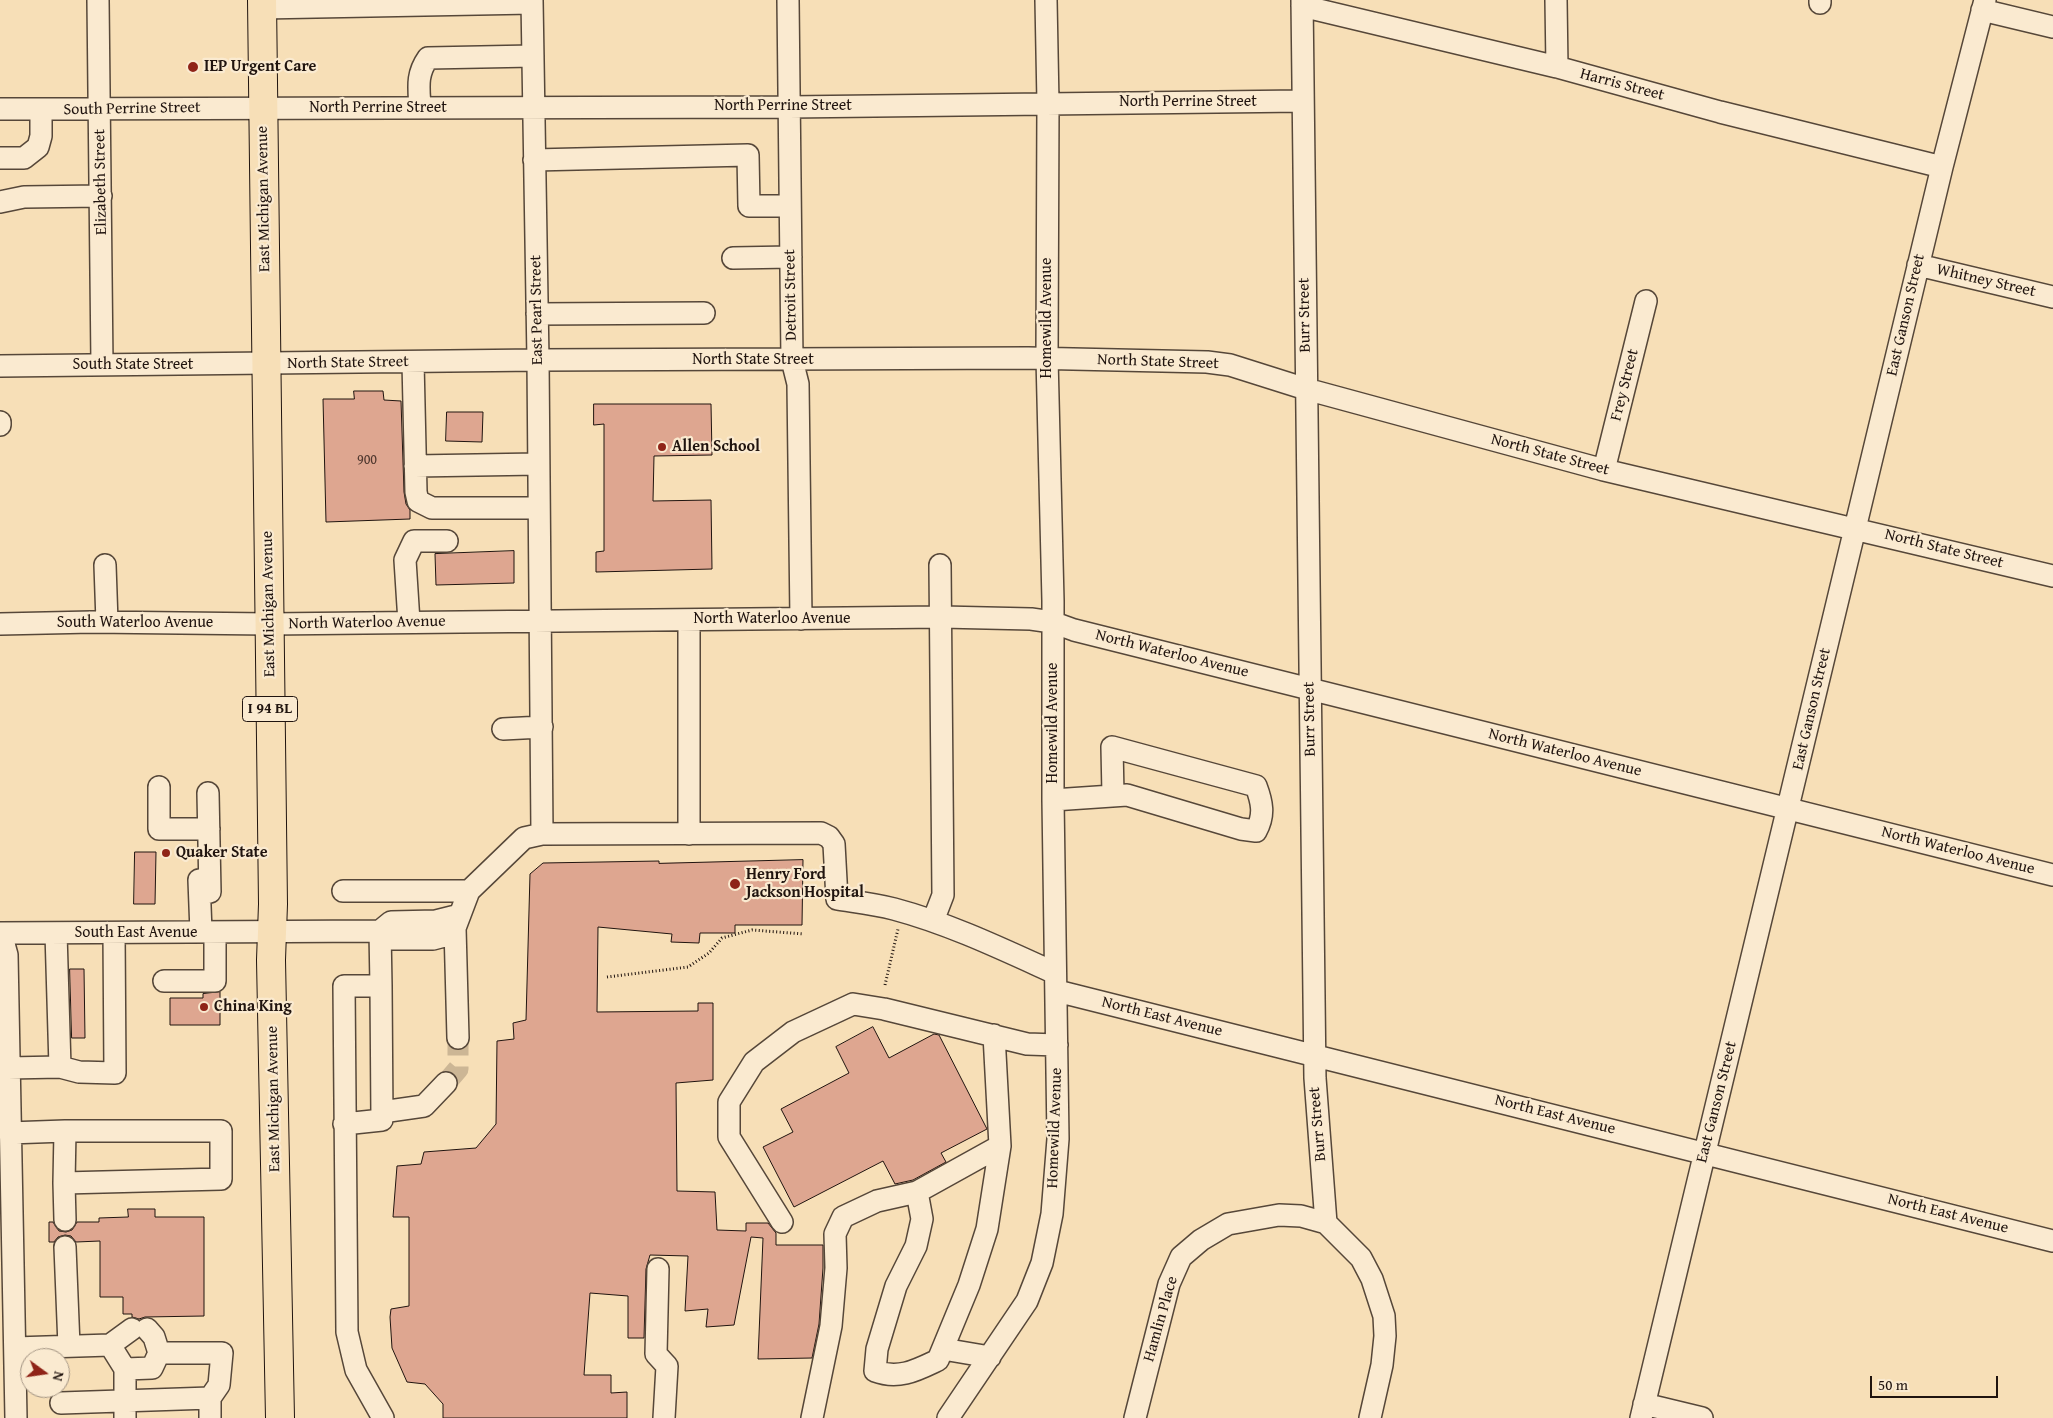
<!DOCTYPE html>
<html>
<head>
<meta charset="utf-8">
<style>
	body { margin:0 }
	#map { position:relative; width:2053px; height:1418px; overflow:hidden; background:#f7dfb7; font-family:"Gentium Book Plus",serif }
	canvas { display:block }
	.north { position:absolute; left:20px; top:1348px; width:50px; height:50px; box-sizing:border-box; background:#faead0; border:1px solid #a39483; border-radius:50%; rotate:104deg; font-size:14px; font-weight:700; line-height:20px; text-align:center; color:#20140f }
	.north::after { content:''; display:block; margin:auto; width:18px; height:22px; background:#8f2418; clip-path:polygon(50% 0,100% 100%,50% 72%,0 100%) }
	.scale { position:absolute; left:1870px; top:1376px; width:128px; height:22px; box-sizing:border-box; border:2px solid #20140f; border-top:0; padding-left:6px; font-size:15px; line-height:18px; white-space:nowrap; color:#20140f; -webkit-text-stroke:4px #faead0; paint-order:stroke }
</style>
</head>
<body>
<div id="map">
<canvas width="2053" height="1418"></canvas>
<div class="north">N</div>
<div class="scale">50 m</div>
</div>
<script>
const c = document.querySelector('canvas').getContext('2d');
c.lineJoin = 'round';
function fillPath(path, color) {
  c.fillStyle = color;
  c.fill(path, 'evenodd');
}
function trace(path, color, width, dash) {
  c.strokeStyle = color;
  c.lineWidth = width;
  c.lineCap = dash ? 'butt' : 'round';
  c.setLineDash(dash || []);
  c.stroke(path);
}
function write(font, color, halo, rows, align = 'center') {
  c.font = font + ' "Gentium Book Plus",serif';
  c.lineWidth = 4.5;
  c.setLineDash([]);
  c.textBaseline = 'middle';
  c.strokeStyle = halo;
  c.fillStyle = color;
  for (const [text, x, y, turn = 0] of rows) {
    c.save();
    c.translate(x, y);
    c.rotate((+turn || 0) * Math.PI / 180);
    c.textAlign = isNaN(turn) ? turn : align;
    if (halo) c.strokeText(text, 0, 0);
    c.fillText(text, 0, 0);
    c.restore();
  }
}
const building = new Path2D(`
	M 354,391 L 383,391 L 384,400 L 401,401 L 404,492 L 406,504 L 410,510 L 410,519 L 326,522 L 323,399 L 354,399 Z
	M 594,404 L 711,404 L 712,455 L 654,456 L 653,501 L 711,500 L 712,569 L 596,572 L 596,552 L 604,551 L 604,424 L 594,425 Z
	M 447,412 L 483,412 L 482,442 L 446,441 Z
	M 514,551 L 514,583 L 436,585 L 435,554 Z
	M 135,852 L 156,852 L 155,904 L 134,904 Z
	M 803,860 L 802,925 L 735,925 L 735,933 L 700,933 L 699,943 L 671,942 L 672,934 L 598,927 L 597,1012 L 698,1011 L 698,1003 L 713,1003 L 713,1080 L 676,1083 L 677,1191 L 715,1192 L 717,1230 L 746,1231 L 746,1223 L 768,1223 L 776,1233 L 776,1245 L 823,1245 L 823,1268 L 819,1324 L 812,1358 L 758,1359 L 763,1238 L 751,1237 L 734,1325 L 706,1327 L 708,1309 L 685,1311 L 688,1256 L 650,1255 L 646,1269 L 644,1338 L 628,1338 L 628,1296 L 590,1293 L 584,1375 L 611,1375 L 611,1393 L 627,1392 L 627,1418 L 443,1418 L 443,1404 L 425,1384 L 407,1382 L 392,1348 L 390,1317 L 391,1309 L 409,1306 L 409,1217 L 393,1217 L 397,1166 L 421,1164 L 424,1152 L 476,1148 L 496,1124 L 497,1041 L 514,1039 L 513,1023 L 526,1020 L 530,874 L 543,863 L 659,861 L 659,863 Z
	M 70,969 L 84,969 L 85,1038 L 72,1038 Z
	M 220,992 L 220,1025 L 170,1025 L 170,998 L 203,998 L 203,994 Z
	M 873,1027 L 889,1058 L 934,1034 L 939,1035 L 987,1129 L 941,1153 L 946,1162 L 913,1180 L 895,1184 L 883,1161 L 794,1207 L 763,1147 L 793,1132 L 781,1109 L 849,1073 L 836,1047 Z
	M 128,1209 L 155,1209 L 155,1217 L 204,1217 L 204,1316 L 145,1317 L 139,1319 L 132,1317 L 132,1314 L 123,1314 L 123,1297 L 100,1297 L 100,1241 L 76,1242 L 71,1236 L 65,1235 L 58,1237 L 54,1242 L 49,1242 L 49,1222 L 53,1222 L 59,1231 L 66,1232 L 72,1230 L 77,1222 L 99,1222 L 99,1218 L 128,1217 Z`);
fillPath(building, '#dea690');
trace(building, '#20140f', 1);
trace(new Path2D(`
	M 446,1083 L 458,1069 L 458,1038`), '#ccb695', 21, [21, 11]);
const minor = new Path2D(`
	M 98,0 L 102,364
	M 532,0 L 538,360 L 542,834
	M 788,0 L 792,360 L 798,384 L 801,619
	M 1302,0 L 1315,1078 L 1326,1223 L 1361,1258 L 1372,1279 L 1384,1316 L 1385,1336 L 1382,1365 L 1370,1418
	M 1556,0 L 1557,67
	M 1820,0 L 1820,3
	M 1302,6 L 1557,67 L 1720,112 L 1942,167
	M 262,8 L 532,3
	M 1982,10 L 2053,27
	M 420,108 C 419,88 416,75 428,58 L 533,56
	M 0,109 L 789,107 L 1302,101
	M 0,158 L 24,158 L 38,147 L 41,136 L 41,110
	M 534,160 L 748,155 L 749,206 L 790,206
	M 0,202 L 24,197 L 101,196
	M 733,258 L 791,257
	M 1918,265 L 2053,297
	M 537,314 L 704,313
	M 413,362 L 416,492 L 418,501 L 432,508 L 539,508
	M 0,366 L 538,360 L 1028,358 L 1207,362 L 1230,365 L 1306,389 L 1604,470 L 2053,576
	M 0,422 L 0,425
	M 415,466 L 538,464
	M 1604,470 L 1646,301
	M 105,565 L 107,622
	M 689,620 L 689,834
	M 409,622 L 405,560 L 414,541 L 447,541
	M 0,624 L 92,622 L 269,624 L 942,617 L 1031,619 L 1052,622 L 1074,630 L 2053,875
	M 503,729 L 542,727
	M 159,787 L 159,829 L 209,829
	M 1053,800 L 1127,795 L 1241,829 L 1256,831 C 1265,815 1262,802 1256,786 L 1112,747 L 1113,795
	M 199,880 L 201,932
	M 343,891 L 469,891
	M 200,893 L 210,892 L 208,793
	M 933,921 L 943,895 L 940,565
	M 455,928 L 458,1038
	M 380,931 L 381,986 L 344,986 L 347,1332 L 356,1370 L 383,1418
	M 380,931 L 391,922 L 436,921 L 460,915
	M 0,933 L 380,931 L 392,939 L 433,939 L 448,935 L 455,928 L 469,891 L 524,838 L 542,834 L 821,833 L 829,837 L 834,844 L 837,899 C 856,902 875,904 894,909 C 950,924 1002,949 1055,973
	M 1,933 L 7,955 C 9,1109 14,1264 16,1418
	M 56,933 L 60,1067
	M 164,981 L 215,981 L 215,932
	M 1057,991 L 2053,1241
	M 8,1068 L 60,1067 L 79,1072 L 115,1073 L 114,933
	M 382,1112 L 424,1106 L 446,1083
	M 344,1124 L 382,1120 L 381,986
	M 9,1133 L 65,1131 L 221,1131 L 221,1179 L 64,1183 L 65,1131
	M 64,1183 L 65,1220
	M 917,1192 L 922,1219 L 916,1246 L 896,1286 L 877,1349 L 875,1371 C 899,1380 917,1370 938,1360 L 969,1285 L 987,1229 L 1000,1146 L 994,1035
	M 782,1222 L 729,1137 L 729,1102 L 754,1062 L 793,1032 L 853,1004 L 884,1009 L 1027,1044 L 1057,1045
	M 65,1247 L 69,1346
	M 658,1269 L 656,1354 L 667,1366 L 664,1418
	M 147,1329 L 154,1337 L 159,1353
	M 110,1345 L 132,1329
	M 15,1348 L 110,1345 L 125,1369 L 125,1418
	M 943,1349 L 990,1357
	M 125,1369 L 152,1368 L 159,1353 L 222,1353 L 219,1385 L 210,1398
	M 61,1403 L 210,1398 L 210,1418
	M 1644,1404 L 1702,1418
	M 812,1418 L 831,1326 L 836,1268 L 835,1234 L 843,1217 L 877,1201 L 917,1192 L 1000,1146
	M 948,1418 L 1027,1301 L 1042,1263 L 1052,1214 L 1058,1139 L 1053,800 L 1053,601 L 1047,358 L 1048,103 L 1046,0
	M 1135,1418 L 1169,1284 L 1181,1257 L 1201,1240 L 1228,1224 L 1279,1215 L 1301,1216 L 1326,1223
	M 1641,1418 L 1942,167 L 1985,0`);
const major = new Path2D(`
	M 262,0 L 273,904 L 271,960 L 280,1418`);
trace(minor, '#564739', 24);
trace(major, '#20140f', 30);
trace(new Path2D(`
	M 607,977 L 688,967 L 709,953 L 722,938 L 752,930 L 804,934
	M 885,985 L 898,929`), '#20140f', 3, [1, 2.5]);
trace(minor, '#faead0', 21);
trace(major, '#f7dfb7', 28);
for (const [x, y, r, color] of [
	[193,67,6,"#8f2418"],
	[662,447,5,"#8f2418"],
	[166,853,5,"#8f2418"],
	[735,884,6,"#8f2418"],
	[204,1007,5,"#8f2418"]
]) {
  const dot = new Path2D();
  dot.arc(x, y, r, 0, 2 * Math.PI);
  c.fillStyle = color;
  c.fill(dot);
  trace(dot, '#faead0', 2);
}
write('14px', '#50382f', null, [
	["900",367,460]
]);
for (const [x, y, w] of [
	[270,709,55]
]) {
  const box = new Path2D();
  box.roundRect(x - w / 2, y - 12.5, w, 25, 4);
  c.fillStyle = '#faead0';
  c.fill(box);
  trace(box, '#20140f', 1);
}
write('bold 15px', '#20140f', null, [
	["I 94 BL",270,709]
]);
write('bold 16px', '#20140f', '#faead0', [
	["IEP Urgent Care",204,67],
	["Allen School",672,447],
	["Quaker State",176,853],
	["Henry Ford",746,875],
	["Jackson Hospital",746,893],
	["China King",214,1007]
], 'left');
write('16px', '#20140f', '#faead0', [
	["Harris Street",1622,85,15],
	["North Perrine Street",1188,102],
	["North Perrine Street",783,106],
	["North Perrine Street",378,108],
	["South Perrine Street",132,109,-1],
	["Elizabeth Street",101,182,-91],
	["East Michigan Avenue",264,199,-91],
	["Whitney Street",1986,281,13],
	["Detroit Street",791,295,-91],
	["East Pearl Street",537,310,-91],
	["Burr Street",1305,315,-91],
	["East Ganson Street",1906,315,-77],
	["Homewild Avenue",1047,318,-90],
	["North State Street",753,360],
	["North State Street",1158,362,2],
	["North State Street",348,363,-1],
	["South State Street",133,365],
	["Frey Street",1625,385,-76],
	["North State Street",1550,455,15],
	["North State Street",1944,549,14],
	["East Michigan Avenue",269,604,-91],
	["North Waterloo Avenue",772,619],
	["South Waterloo Avenue",135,623],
	["North Waterloo Avenue",367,623,-1],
	["North Waterloo Avenue",1172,654,14],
	["East Ganson Street",1812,709,-77],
	["Burr Street",1310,719,-91],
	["Homewild Avenue",1053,723,-90],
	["North Waterloo Avenue",1565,753,14],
	["North Waterloo Avenue",1958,851,14],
	["South East Avenue",136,933],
	["North East Avenue",1162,1017,14],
	["East Michigan Avenue",274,1099,-91],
	["East Ganson Street",1717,1102,-76],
	["North East Avenue",1555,1115,14],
	["Burr Street",1318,1124,-95],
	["Homewild Avenue",1055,1128,-88],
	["North East Avenue",1948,1214,14],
	["Hamlin Place",1161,1319,-74]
]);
</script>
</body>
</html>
